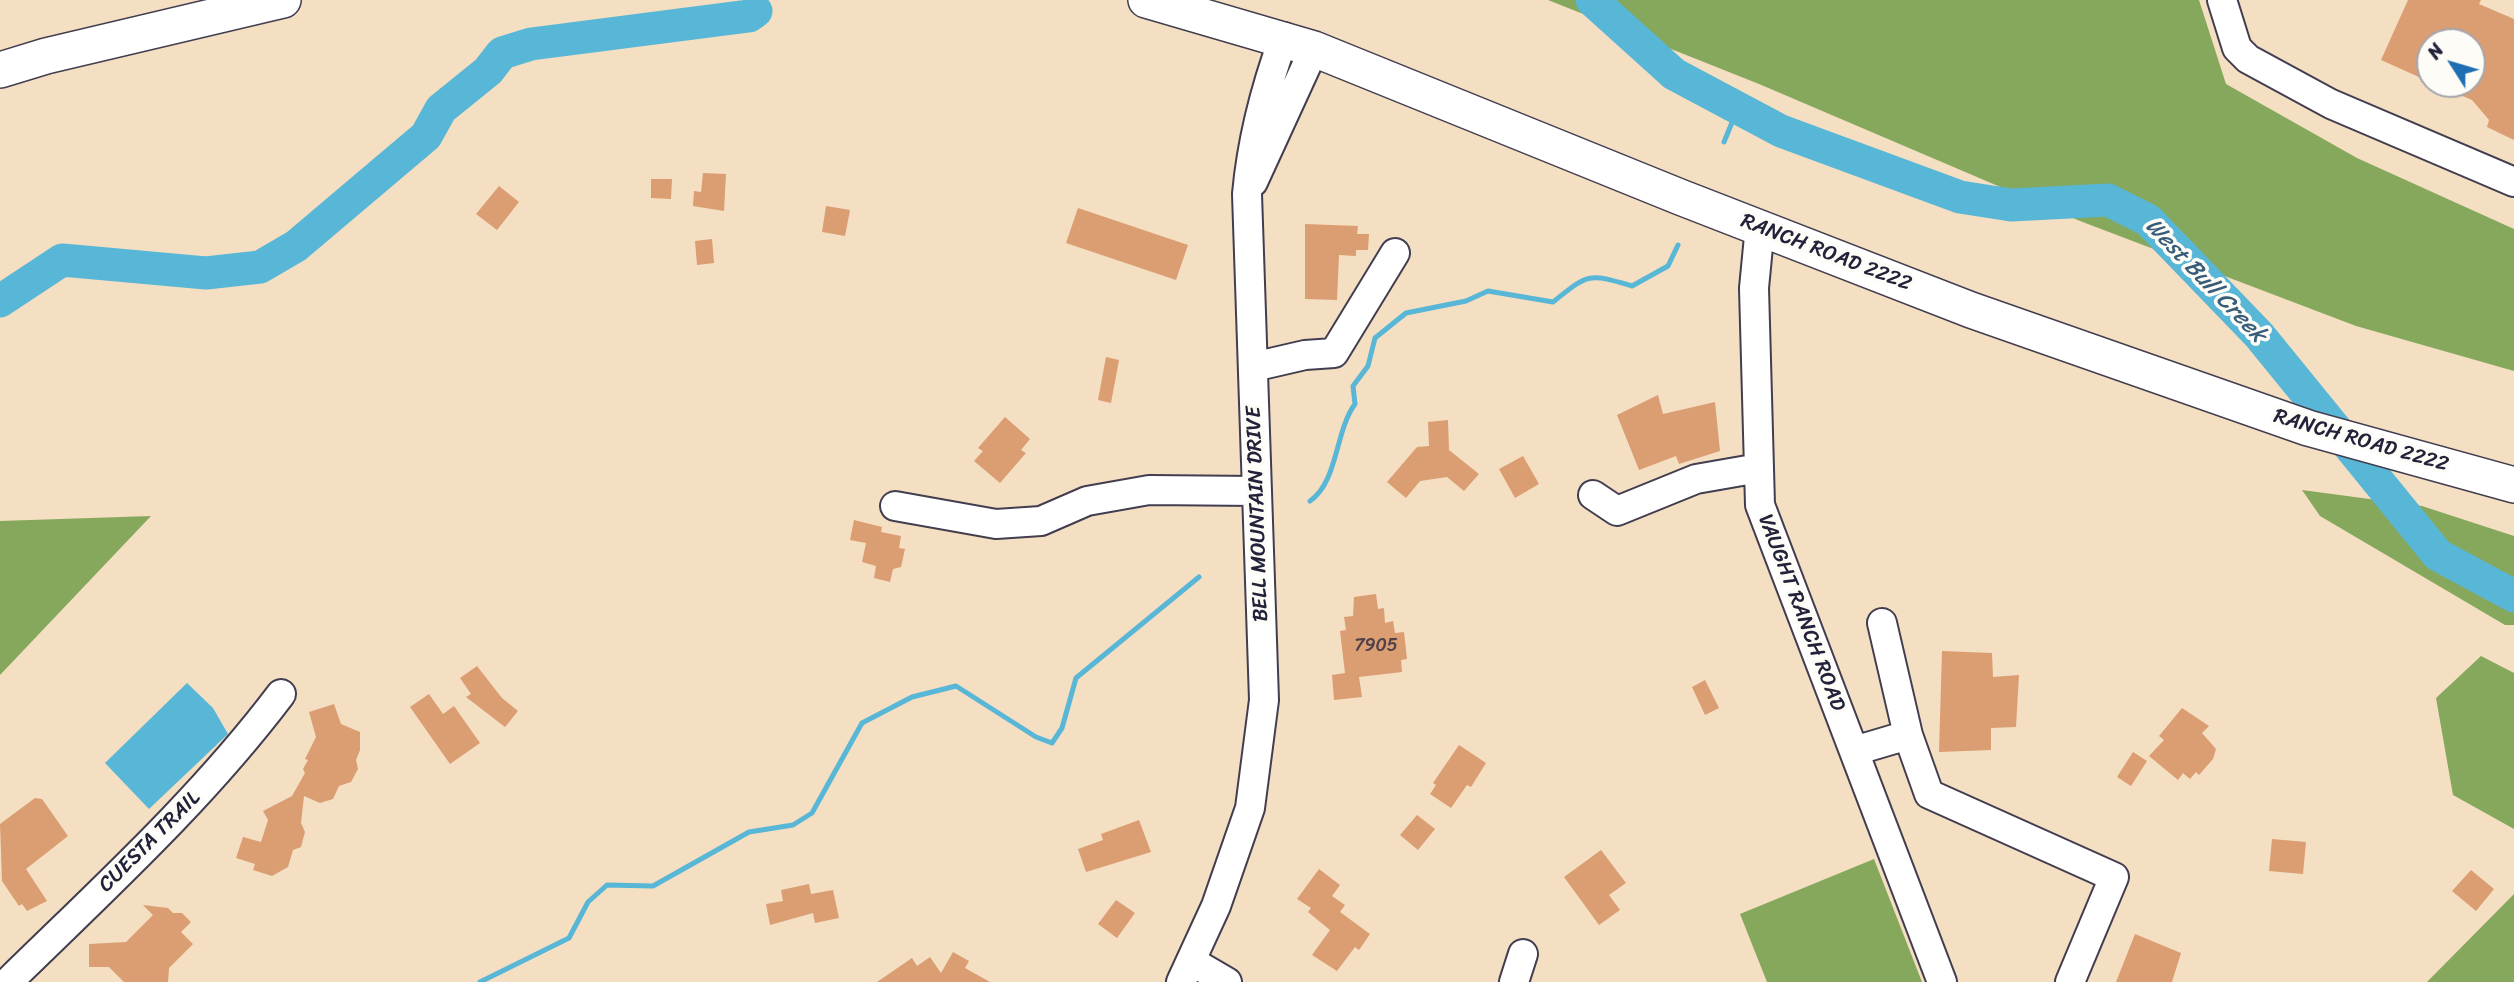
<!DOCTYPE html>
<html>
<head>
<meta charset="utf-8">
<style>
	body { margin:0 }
	#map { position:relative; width:2514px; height:982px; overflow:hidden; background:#f4dfc3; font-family:Sriracha,sans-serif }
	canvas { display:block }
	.north { position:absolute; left:2416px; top:28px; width:70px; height:70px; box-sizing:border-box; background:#fdfcf7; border:2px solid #a5a5ac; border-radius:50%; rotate:307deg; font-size:19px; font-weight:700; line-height:28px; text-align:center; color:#22223b }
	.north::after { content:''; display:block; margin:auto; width:24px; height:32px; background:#1f6fb2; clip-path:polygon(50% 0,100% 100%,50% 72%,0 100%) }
</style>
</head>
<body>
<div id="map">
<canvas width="2514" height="982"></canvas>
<div class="north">N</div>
</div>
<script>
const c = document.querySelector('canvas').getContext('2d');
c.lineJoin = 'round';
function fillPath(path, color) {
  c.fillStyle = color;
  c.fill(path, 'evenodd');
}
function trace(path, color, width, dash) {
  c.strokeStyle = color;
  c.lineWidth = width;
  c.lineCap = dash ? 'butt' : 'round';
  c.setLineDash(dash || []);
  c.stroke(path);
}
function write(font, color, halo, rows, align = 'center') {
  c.font = font + ' Sriracha,sans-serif';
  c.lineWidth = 7;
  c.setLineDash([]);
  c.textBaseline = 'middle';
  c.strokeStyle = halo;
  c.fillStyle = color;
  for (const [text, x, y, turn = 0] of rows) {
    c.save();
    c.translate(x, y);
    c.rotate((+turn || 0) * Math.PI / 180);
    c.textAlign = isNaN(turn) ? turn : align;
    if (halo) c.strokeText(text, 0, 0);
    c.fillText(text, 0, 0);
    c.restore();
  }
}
fillPath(new Path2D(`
	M 1548,0 L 2199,0 L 2226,84 L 2357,158 L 2514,229 L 2514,371 L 2356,326 L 2080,221 L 1759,84 Z
	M 2302,490 L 2422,506 L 2514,536 L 2514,625 L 2505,625 L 2320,516 Z
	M 151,516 L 0,675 L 0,521 Z
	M 2481,656 L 2514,673 L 2514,829 L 2453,795 L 2436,698 Z
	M 1874,859 L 1922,982 L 1767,982 L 1740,914 Z
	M 2514,894 L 2514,982 L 2427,982 Z`), '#86a85c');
fillPath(new Path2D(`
	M 187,683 L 213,708 L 228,734 L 149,809 L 105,763 Z`), '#58b6d6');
trace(new Path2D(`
	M 1724,142 L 1738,108
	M 1310,501 C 1338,482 1335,431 1355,404 L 1353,386 L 1368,366 L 1375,338 L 1406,313 L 1466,301 L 1488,291 L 1553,302 C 1589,273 1588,273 1632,286 L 1668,266 L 1678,245
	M 480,982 L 569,938 L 588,902 L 607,885 L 653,886 L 749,832 L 793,825 L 812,813 L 862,723 L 912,697 L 956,686 L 1036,737 L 1052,743 L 1062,728 L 1076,678 L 1199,577`), '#58b6d6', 5);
trace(new Path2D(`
	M 1592,0 L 1674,74 L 1781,131 L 1960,197 L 2011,205 L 2108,200 L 2148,220 L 2259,335 L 2438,555 L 2514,596
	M 0,301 L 62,260 L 206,273 L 260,267 L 296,246 L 426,136 L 441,109 L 488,71 L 502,53 L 531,44 L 749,16 L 756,11`), '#58b6d6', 33);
fillPath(new Path2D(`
	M 2408,0 L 2481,0 L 2479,4 L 2514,19 L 2514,140 L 2487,127 L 2489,120 L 2472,100 L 2435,84 L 2472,84 L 2472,42 L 2430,42 L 2430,82 L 2381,60 Z
	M 703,173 L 726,174 L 724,211 L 693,206 L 694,191 L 701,192 Z
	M 651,179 L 672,179 L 671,199 L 651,198 Z
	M 499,186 L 519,202 L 497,230 L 476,214 Z
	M 826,206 L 850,210 L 845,236 L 822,232 Z
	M 1078,208 L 1188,245 L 1176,280 L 1066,243 Z
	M 1305,224 L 1358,226 L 1357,234 L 1369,234 L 1368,250 L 1356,250 L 1356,256 L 1339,255 L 1337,300 L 1305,299 Z
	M 712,239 L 714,263 L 697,265 L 695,241 Z
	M 1106,357 L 1119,360 L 1111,403 L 1098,400 Z
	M 1658,395 L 1663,414 L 1715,402 L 1720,451 L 1679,464 L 1676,456 L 1639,470 L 1617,415 Z
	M 1005,417 L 1030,439 L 1021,450 L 1026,453 L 1000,483 L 974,461 L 983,451 L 978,448 Z
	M 1448,420 L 1449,450 L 1479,474 L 1464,491 L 1447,477 L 1420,481 L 1406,498 L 1387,482 L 1417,447 L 1429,446 L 1428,422 Z
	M 1523,456 L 1539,484 L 1515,498 L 1499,469 Z
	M 854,520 L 882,527 L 881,532 L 901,536 L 899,548 L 905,549 L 901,567 L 893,569 L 890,582 L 874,578 L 876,566 L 862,562 L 866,543 L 850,540 Z
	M 1376,594 L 1378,609 L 1384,608 L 1385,623 L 1393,621 L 1395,633 L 1404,632 L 1407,659 L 1401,660 L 1402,672 L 1359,677 L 1362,697 L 1334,700 L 1332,675 L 1345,673 L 1340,631 L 1346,630 L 1344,617 L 1353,616 L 1354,597 Z
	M 1942,651 L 1992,653 L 1993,677 L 2019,675 L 2016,727 L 1991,728 L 1991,750 L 1939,752 Z
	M 477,666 L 502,698 L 518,711 L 505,727 L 466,697 L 471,694 L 460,678 Z
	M 1705,680 L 1719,708 L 1705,715 L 1692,687 Z
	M 429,694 L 443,714 L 454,706 L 480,743 L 450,764 L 410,707 Z
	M 334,704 L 341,724 L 360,732 L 360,750 L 356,760 L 358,769 L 351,782 L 339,786 L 333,799 L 320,803 L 304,796 L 301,823 L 305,832 L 301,847 L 293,850 L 288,867 L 272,876 L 253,870 L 255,864 L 236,858 L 243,837 L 261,842 L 268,820 L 263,811 L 292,796 L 305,773 L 303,769 L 308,760 L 305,759 L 316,737 L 309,712 Z
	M 2182,708 L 2209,726 L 2202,733 L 2216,749 L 2213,759 L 2199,775 L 2196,772 L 2190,779 L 2183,773 L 2178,780 L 2149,756 L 2164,740 L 2159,736 Z
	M 1459,745 L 1486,763 L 1471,787 L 1467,785 L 1451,808 L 1430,794 L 1436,785 L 1433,783 Z
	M 2133,752 L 2147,761 L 2131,786 L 2117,777 Z
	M 35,798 L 42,799 L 68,836 L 26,869 L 47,901 L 27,911 L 22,904 L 19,906 L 2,881 L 0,824 Z
	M 1417,815 L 1435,829 L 1418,850 L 1400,835 Z
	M 1139,820 L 1151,852 L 1086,872 L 1078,849 L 1103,840 L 1101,834 Z
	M 2272,839 L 2306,842 L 2303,874 L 2269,871 Z
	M 1601,850 L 1626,883 L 1609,895 L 1620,910 L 1599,925 L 1564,877 Z
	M 1319,869 L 1340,885 L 1332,896 L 1345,905 L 1340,912 L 1370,934 L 1359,950 L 1355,947 L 1337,971 L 1312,955 L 1330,930 L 1308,912 L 1311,908 L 1297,899 Z
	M 2471,870 L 2494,889 L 2476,911 L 2452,891 Z
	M 809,884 L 811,894 L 833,890 L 839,918 L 815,923 L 813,913 L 770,925 L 766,904 L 783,901 L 781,890 Z
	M 1116,900 L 1135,913 L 1117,938 L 1098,924 Z
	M 143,905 L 168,908 L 173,913 L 182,913 L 191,922 L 181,932 L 193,944 L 169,968 L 168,982 L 124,982 L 109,967 L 89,967 L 89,944 L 126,942 L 153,915 Z
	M 2135,934 L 2181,953 L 2172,982 L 2116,982 Z
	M 953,952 L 969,961 L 965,968 L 990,982 L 877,982 L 912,958 L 917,966 L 930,957 L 941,973 Z`), '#db9d72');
const minor = new Path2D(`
	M 2222,0 L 2237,48 L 2248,59 L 2331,104 L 2514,182
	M 1253,182 L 1314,49
	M 1760,226 L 1754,288 L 1760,505 L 1942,982
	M 1253,367 L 1305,355 L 1334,353 L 1395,253
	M 1593,495 L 1617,511 L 1696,479 L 1759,468
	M 895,506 L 996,524 L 1041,521 L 1087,501 L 1149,490 L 1257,491
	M 1882,623 L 1908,735 L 1929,794 L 2114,877 L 2070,982
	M 1854,751 L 1908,735
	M 1191,961 L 1227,982
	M 8,982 C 103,889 201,800 281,694
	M 1181,982 L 1216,906 L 1250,808 L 1264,700 L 1247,194 C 1252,138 1265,89 1284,37
	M 1514,982 L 1523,954`);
const major = new Path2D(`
	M 1146,0 L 1314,49 L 1680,197 L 1971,310 L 2308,428 L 2514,485
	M 0,70 L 46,56 L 283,0`);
trace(minor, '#423e4f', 32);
trace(major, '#423e4f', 38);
trace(minor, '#fff', 28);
trace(major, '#fff', 35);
write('18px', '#504149', null, [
	["7905",1376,646]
]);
write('21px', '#22223b', '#fdfcf7', [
	["RANCH ROAD 2222",1826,253,21],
	["RANCH ROAD 2222",2361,441,16],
	["BELL MOUNTAIN DRIVE",1258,514,-92],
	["VAUGHT RANCH ROAD",1801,613,69],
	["CUESTA TRAIL",150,842,-45]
]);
write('italic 23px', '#385d79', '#fdfcf7', [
	["West Bull Creek",2205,281,46]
]);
</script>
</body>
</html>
